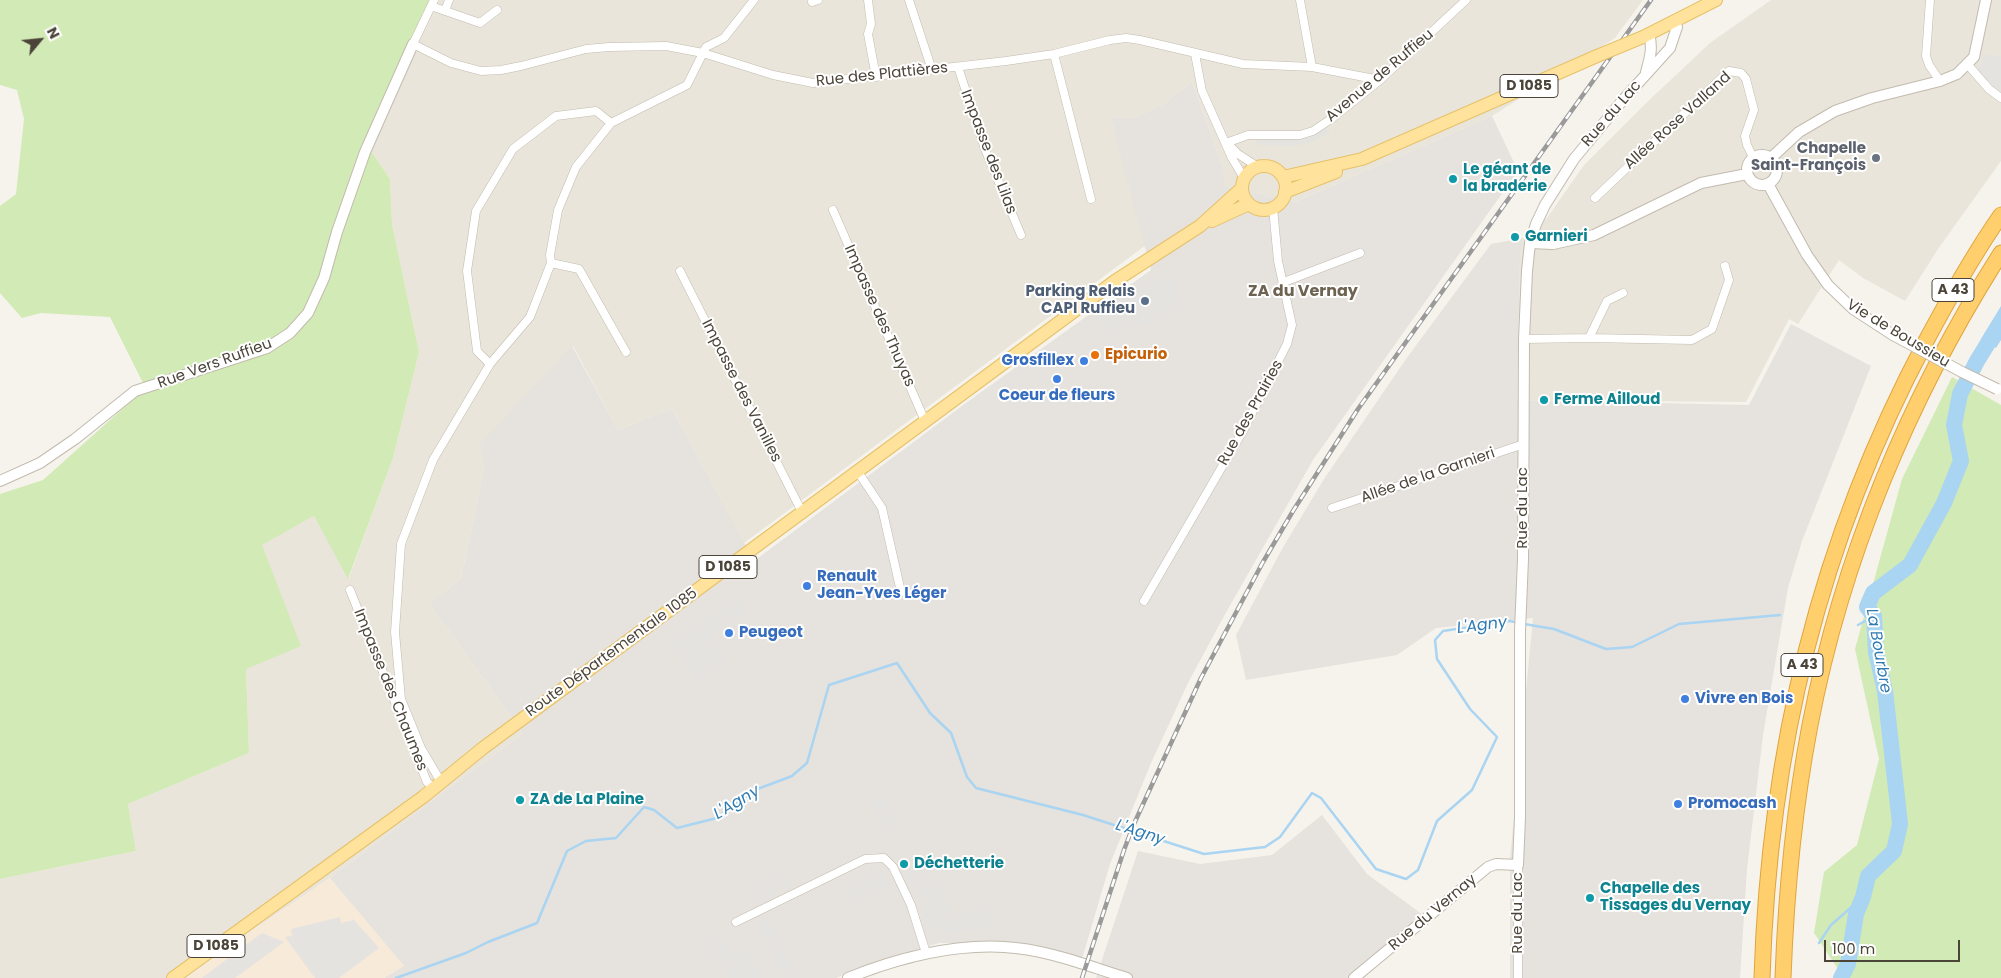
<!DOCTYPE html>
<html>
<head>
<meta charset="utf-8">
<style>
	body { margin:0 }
	#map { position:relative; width:2001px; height:978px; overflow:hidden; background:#f6f3ec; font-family:Poppins,sans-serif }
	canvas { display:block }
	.north { position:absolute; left:15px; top:15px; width:50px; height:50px; -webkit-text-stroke:4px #fff; paint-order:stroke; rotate:62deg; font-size:14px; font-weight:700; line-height:20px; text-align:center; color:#4b4439 }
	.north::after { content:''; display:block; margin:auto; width:18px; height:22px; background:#4b4439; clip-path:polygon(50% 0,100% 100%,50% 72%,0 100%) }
	.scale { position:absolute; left:1824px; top:940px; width:136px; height:22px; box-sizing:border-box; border:2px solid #4b4439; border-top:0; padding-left:6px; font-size:15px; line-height:18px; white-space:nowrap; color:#4b4439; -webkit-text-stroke:4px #fff; paint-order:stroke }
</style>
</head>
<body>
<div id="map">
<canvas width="2001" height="978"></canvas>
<div class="north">N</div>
<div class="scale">100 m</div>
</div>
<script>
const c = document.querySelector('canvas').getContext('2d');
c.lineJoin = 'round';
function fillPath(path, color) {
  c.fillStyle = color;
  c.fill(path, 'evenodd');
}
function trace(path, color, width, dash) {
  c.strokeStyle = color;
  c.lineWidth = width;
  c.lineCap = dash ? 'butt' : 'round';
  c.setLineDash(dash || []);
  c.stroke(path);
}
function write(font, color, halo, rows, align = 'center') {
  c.font = font + ' Poppins,sans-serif';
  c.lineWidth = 4;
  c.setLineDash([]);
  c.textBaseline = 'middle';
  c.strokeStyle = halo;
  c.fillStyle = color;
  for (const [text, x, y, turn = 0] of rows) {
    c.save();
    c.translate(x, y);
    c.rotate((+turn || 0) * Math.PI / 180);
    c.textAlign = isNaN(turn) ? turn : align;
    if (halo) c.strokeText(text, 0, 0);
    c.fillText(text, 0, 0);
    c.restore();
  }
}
fillPath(new Path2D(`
	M 439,0 L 1643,0 L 1615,38 L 1492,116 L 1295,202 L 1223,186 L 1222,165 L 1192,82 L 1162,105 L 1134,118 L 1110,117 L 1146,245 L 744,543 L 672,409 L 618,430 L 573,346 L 481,444 L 484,468 L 461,579 L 429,603 L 523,733 L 330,878 L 226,948 L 185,978 L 0,978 L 0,879 L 136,851 L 128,804 L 249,753 L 246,668 L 300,646 L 261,545 L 314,516 L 349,578 L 393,458 L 419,352 L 392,224 L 390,179 L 367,145 Z
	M 1771,0 L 2001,0 L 2001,161 L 1938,249 L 1905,301 L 1863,278 L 1839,260 L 1798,324 L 1789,319 L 1746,402 L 1517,400 L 1520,257 L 1523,238 L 1547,218 L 1584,165 L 1644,105 L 1710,43 Z`), '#eae5da');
fillPath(new Path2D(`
	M 330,878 L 404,966 L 384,978 L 185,978 L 226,948 Z`), '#f7ead8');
fillPath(new Path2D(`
	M 1192,82 L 1222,165 L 1224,186 L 1295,202 L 1492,116 L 1518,171 L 1313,460 L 1224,616 L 1188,683 L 1151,763 L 1110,864 L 1082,959 L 1017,943 L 939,943 L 864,966 L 836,978 L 384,978 L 404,966 L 330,878 L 523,733 L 429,603 L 461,579 L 484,468 L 480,444 L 572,346 L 618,430 L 672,409 L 754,561 L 966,403 L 1151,270 L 1110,117 L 1134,118 L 1162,105 Z
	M 1523,238 L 1520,257 L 1517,400 L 1749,405 L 1791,324 L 1871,366 L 1802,541 L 1788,588 L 1763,735 L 1747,869 L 1740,978 L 1510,978 L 1510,859 L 1533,618 L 1436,628 L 1397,655 L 1246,680 L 1236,635 L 1282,549 L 1324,479 L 1406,359 L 1491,244 Z
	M 1322,815 L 1367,874 L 1430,920 L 1363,978 L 1096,978 L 1138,851 L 1200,864 L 1272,855 Z`), '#e6e2dd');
fillPath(new Path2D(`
	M 0,0 L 434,0 L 367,145 L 390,179 L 392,224 L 419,352 L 393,458 L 348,579 L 314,516 L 262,545 L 301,646 L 246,669 L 249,753 L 128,804 L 136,851 L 0,879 L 0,494 L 43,480 L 138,395 L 217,361 L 143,383 L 110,317 L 41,313 L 22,318 L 0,293 L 0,206 L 16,194 L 24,119 L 17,90 L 0,85 Z
	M 1952,377 L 2001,405 L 2001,978 L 1844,978 L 1814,933 L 1824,872 L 1857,845 L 1879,759 L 1855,649 L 1902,479 Z`), '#d2eab5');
fillPath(new Path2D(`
	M 1983,54 L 2001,57 L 2001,94 L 1986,82 L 1975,71 L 1980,66 Z
	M 1327,127 L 1330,133 L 1308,144 L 1290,146 L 1257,145 L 1257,139 L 1304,138 Z
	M 1162,277 L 1172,277 L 1182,311 L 1142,326 L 1133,321 L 1109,337 L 1092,315 L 1122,292 Z
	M 739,595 L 744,613 L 711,637 L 728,660 L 699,682 L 670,644 Z
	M 884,794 L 900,826 L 885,834 L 870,802 Z
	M 918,864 L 925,880 L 936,875 L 953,916 L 988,902 L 997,925 L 993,929 L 934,933 L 933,927 L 928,928 L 920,909 L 926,905 L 916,883 L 910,885 L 904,870 Z
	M 782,869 L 791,888 L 786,891 L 782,885 L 772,890 L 775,895 L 759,904 L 750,885 Z
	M 873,869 L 881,870 L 893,886 L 859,903 L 855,896 L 849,899 L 844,889 L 872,874 Z
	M 768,916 L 798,978 L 784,978 L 758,925 L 763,919 Z
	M 340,917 L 341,923 L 354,920 L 379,948 L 339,978 L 315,978 L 285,937 L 292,936 L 291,929 Z
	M 262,933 L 284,942 L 235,978 L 202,978 Z
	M 720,936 L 731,953 L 748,947 L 762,978 L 730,978 L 719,956 L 709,959 L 704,951 L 710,947 L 707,942 Z`), '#e5e3e0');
fillPath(new Path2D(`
	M 2001,306 L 2001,340 L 1996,348 L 1981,339 Z`), '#a9d4f2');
trace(new Path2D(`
	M 1524,624 L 1554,629 L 1606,649 L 1632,647 L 1679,624 L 1780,615
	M 1858,625 L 1874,616
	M 1819,943 L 1831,925 L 1863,897
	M 396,978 L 466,953 L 488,942 L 537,923 L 567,851 L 586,841 L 616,838 L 644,807 L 654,810 L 677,828 L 717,818 L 755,790 L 792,776 L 807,763 L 829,685 L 897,663 L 930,713 L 951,733 L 967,777 L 976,788 L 1083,815 L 1204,854 L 1265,847 L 1280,837 L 1312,793 L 1321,798 L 1376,869 L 1406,879 L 1418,870 L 1437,821 L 1472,790 L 1497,737 L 1470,709 L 1437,659 L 1435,640 L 1443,631 L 1510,621 L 1519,623`), '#a9d4f2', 2.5);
trace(new Path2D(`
	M 1841,978 L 1848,964 L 1856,914 L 1863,897 L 1868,876 L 1894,851 L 1900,824 L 1885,691 L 1876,652 L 1874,616 L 1867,607 L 1873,593 L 1910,565 L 1944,503 L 1961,461 L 1954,425 L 1960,394 L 1977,361 L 2001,322`), '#a9d4f2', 16);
const minor = new Path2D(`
	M 434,0 L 413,44 L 451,63 L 481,71 L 501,70 L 521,66 L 586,49 L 609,47 L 666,46 L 703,53 L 773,75 L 813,83 L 1006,61 L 1054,54 L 1110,40 L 1126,38 L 1140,40 L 1243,64 L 1312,67 L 1380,80
	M 868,0 L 871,24 L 868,34 L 876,77
	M 909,0 L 932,70
	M 1300,0 L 1312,67
	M 1930,0 L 1926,56 L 1929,65 L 1940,81
	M 812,2 L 818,0
	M 431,6 L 480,23 L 497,10
	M 445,11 L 449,0
	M 1054,54 L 1091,199
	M 1195,54 L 1202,91 L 1232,158 L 1244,178
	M 1968,65 L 1989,89 L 2001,98
	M 958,67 L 985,149 L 1021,235
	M 1226,143 L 1248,135 L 1300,135 L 1313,131 L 1331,119 L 1380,80 L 1466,0
	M 1228,144 L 1238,154 L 1258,167
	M 1595,198 L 1729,71 L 1741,73 L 1746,79 L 1754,110 L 1745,136 L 1747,145 L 1753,157
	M 833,210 L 925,421
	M 551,263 L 579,269 L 626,352
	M 680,271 L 802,512
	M 1284,282 L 1360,253
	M 1589,338 L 1607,301 L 1623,293
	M 1524,339 L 1589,338 L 1692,340 L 1712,329 L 1729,280 L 1725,266
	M 490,364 L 477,351 L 467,271 L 476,211 L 513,149 L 556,116 L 596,111 L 611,123
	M 858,472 L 882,508 L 901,592
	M 1332,508 L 1524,444
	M 350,590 L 427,782 L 434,788
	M 1144,601 L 1244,429 L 1287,344 L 1292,325 L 1278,261 L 1273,208
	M 441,782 L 421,748 L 401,699 L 395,632 L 401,544 L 433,460 L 490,364 L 530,317 L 551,263 L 550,255 L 558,210 L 576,167 L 611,123 L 687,85 L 706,47 L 724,38 L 754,0
	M 1518,865 L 1518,978
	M 736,922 L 865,859 L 884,858 L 893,867 L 911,905 L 926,953`);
const tertiary = new Path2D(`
	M 1646,72 C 1650,58 1653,48 1649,34
	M1747 170a15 15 0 1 1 30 0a15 15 0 1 1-30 0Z
	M 1771,158 L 1799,132 L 1835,111 L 1872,98 L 1940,81 L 1957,74 L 1974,57 L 1986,0
	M 1768,184 L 1807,255 L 1828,285 L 1853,309 L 1893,335
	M 1530,243 L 1553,244 L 1594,235 L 1701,183 L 1747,174
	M 0,481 L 40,463 L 75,439 L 135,391 L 267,348 L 290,333 L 308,313 L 324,278 L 337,232 L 365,152 L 413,44
	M 848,978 C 898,958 950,944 1004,947 C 1046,949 1088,966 1127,978
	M 1354,978 L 1488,867 L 1496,864 L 1518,865 L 1520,817 L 1520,631 L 1523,559 L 1524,339 L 1527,271 L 1530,243 L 1536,224 L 1545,205 L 1574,159 L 1622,101 L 1670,48 L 1677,27 L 1675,21`);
const primary = new Path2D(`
	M 1643,37 L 1716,0
	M1242 188a22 22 0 1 1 44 0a22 22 0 1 1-44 0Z
	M 1283,177 L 1362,159 L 1597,56
	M 1285,192 L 1336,172
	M 1212,221 L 1249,204
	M 173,978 L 423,797 L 483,748 L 1115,281 L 1200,226 L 1242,188`);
const motorway = new Path2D(`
	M 1762,978 C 1769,751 1819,542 1926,341 C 1949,298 1973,255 2001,215
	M 1783,978 C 1786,893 1794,809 1810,725 C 1842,558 1909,397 2001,253`);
trace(minor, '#c2bbae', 9);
trace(tertiary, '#c2bbae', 12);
trace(primary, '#e6c16a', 14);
trace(motorway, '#e0a43c', 17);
trace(minor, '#fff', 8);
trace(tertiary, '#fff', 10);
trace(primary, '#ffe39c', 12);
trace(motorway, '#ffcf6e', 15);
const rail = new Path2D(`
	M 1082,978 L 1124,850 L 1133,826 L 1201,678 L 1263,562 L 1293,511 L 1358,409 L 1651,0`);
trace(rail, '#9a9a9a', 4.5);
trace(rail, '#fff', 2.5, [8]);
const tertiaryBridge = new Path2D(`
	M 1893,335 L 1962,372 L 1997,389`);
const primaryBridge = new Path2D(`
	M 1597,56 L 1643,37`);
trace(tertiaryBridge, '#c2bbae', 12, []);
trace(primaryBridge, '#e6c16a', 14, []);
trace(tertiaryBridge, '#fff', 10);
trace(primaryBridge, '#ffe39c', 12);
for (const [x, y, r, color] of [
	[1876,158,5,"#6b7280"],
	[1453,179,5,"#0f9aa8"],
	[1515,237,5,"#0f9aa8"],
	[1145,301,5,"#5c6f8a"],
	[1095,355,5,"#e8710a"],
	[1084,361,5,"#3f7fe0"],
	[1057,379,5,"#3f7fe0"],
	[1544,400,5,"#0f9aa8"],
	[807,586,5,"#3f7fe0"],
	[729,633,5,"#3f7fe0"],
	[1685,699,5,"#3f7fe0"],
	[520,800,5,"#0f9aa8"],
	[1678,804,5,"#3f7fe0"],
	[904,864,5,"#0f9aa8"],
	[1590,898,5,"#0f9aa8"]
]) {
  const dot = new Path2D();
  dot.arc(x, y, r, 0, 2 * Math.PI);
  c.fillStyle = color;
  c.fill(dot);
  trace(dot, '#fff', 2);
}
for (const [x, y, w] of [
	[1529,86,58],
	[1953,290,42],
	[728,567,58],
	[1802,665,42],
	[216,946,58]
]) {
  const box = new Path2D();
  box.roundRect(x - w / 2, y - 11.5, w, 23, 4);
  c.fillStyle = '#fff';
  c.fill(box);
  trace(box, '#4b4439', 1);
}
write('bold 14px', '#4b4439', null, [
	["D 1085",1529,86],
	["A 43",1953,290],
	["D 1085",728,567],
	["A 43",1802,665],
	["D 1085",216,946]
]);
write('15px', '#4b4439', '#fff', [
	["Rue des Plattières",882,75,-6],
	["Avenue de Ruffieu",1380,76,-40],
	["Rue du Lac",1612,114,-49],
	["Allée Rose Valland",1678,121,-42],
	["Impasse des Lilas",988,152,69],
	["Impasse des Thuyas",879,316,66],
	["Vie de Boussieu",1898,334,31],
	["Rue Vers Ruffieu",215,364,-20],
	["Impasse des Vanilles",741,391,63],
	["Rue des Prairies",1251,413,-61],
	["Allée de la Garnieri",1428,476,-19],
	["Rue du Lac",1523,508,-90],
	["Route Départementale 1085",612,653,-36],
	["Impasse des Chaumes",390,690,68],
	["Rue du Vernay",1433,913,-40],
	["Rue du Lac",1518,913,-90]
]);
write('bold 15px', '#5b616d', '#fff', [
	["Chapelle",1866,149],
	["Saint-François",1866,166]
], 'right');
write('bold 15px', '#0d838f', '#fff', [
	["Le géant de",1463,170],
	["la braderie",1463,187],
	["Garnieri",1525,237],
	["Ferme Ailloud",1554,400],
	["ZA de La Plaine",530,800],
	["Déchetterie",914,864],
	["Chapelle des",1600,889],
	["Tissages du Vernay",1600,906]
], 'left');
write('bold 15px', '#4e5e75', '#fff', [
	["Parking Relais",1135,292],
	["CAPI Ruffieu",1135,309]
], 'right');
write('bold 15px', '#c56008', '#fff', [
	["Epicurio",1105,355]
], 'left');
write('bold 15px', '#366cbe', '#fff', [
	["Grosfillex",1074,361,"right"],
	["Coeur de fleurs",1057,396,"center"],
	["Renault",817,577],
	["Jean-Yves Léger",817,594],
	["Peugeot",739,633],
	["Vivre en Bois",1695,699],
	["Promocash",1688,804]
], 'left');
write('bold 16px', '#6e6250', '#fff', [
	["ZA du Vernay",1303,292]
]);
write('italic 16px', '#2e7ab2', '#fff', [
	["L'Agny",1482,626,-7],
	["La Bourbre",1878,651,80],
	["L'Agny",737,803,-31],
	["L'Agny",1140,833,18]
]);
</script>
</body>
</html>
